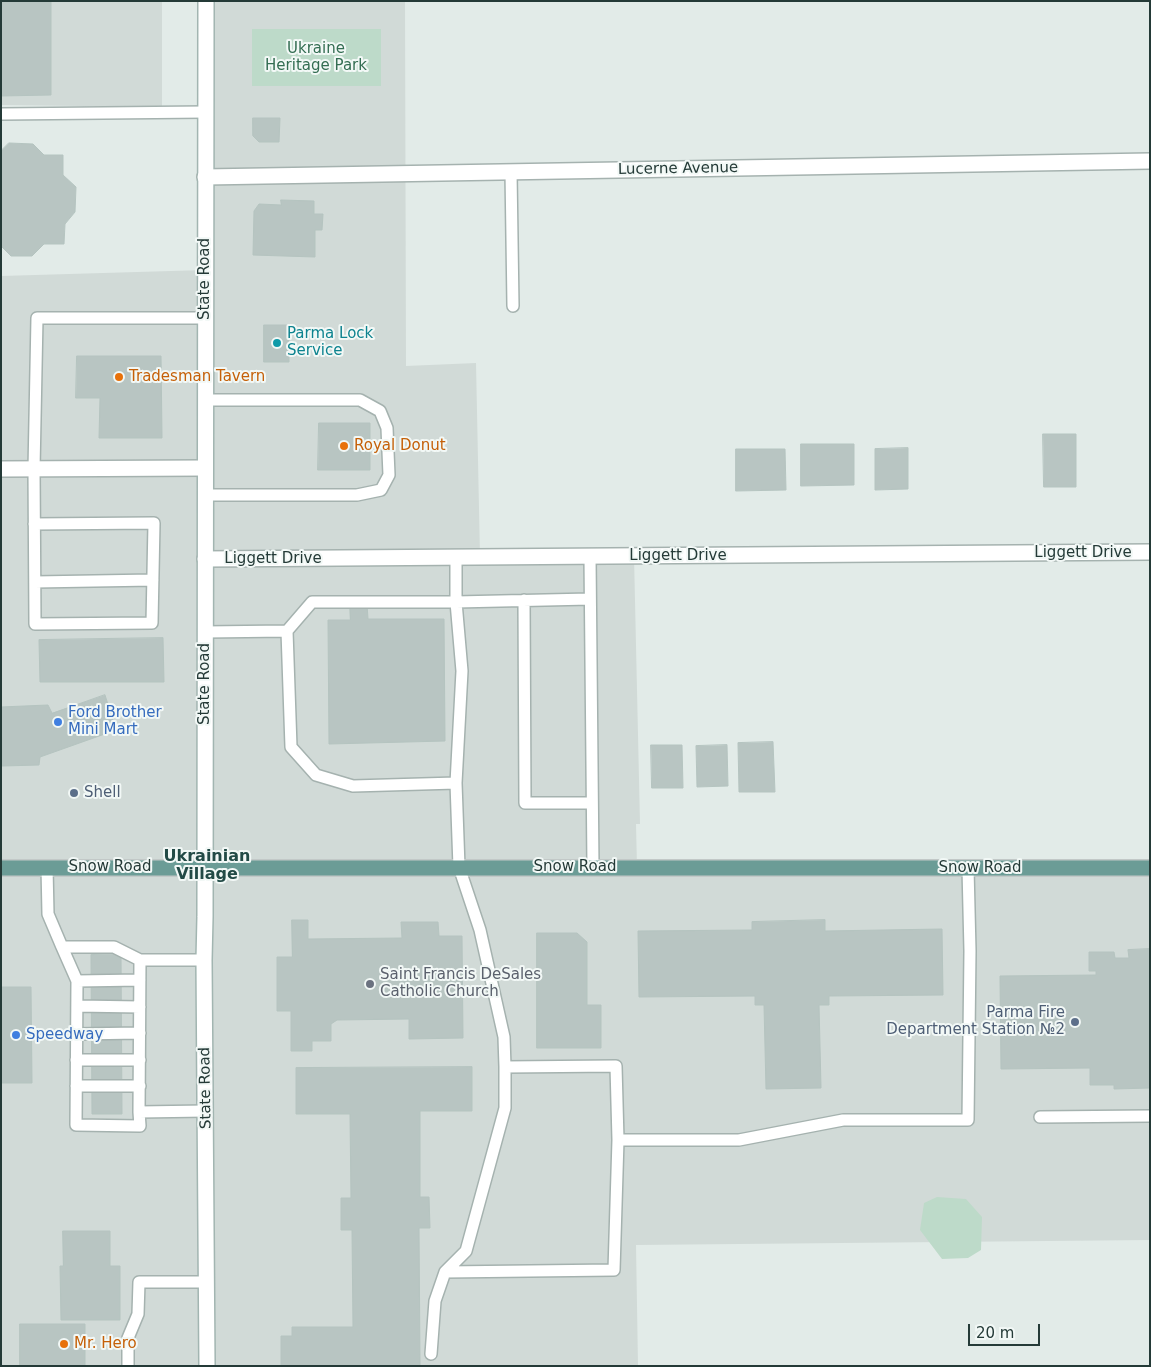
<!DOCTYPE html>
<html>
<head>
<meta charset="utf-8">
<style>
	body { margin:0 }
	#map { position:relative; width:1151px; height:1367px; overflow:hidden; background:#e2ebe8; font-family:"DejaVu Sans",sans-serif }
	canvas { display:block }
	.frame { position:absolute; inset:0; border:2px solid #243a37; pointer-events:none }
	.scale { position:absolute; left:968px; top:1324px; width:72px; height:22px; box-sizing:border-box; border:2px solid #243a37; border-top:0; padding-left:6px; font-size:15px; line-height:18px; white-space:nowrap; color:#243a37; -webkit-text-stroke:4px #f2f8f6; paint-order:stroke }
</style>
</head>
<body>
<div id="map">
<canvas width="1151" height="1367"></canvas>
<div class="frame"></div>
<div class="scale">20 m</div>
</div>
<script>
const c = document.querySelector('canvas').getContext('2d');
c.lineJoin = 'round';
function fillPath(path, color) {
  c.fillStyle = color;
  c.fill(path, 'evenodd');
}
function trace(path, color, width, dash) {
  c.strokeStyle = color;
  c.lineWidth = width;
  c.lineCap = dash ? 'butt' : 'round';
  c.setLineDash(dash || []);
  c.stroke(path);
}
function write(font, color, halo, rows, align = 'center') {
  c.font = font + ' "DejaVu Sans",sans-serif';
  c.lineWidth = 4;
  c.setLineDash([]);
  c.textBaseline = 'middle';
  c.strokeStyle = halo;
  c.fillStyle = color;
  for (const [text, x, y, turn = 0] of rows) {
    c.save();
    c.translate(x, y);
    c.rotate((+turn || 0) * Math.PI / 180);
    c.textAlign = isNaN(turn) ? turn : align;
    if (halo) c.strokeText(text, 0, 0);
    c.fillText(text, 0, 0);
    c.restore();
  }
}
fillPath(new Path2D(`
	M 1,1 L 162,1 L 162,107 L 1,105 Z
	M 206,1 L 405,1 L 406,366 L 476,363 L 480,557 L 634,556 L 640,824 L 636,824 L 637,867 L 1150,868 L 1150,1240 L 636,1245 L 638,1366 L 1,1366 L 1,276 L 205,270 Z`), '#d1dad7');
fillPath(new Path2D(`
	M 252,29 L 381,29 L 381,86 L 252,86 Z
	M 937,1197 L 966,1199 L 982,1217 L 981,1250 L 968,1258 L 942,1259 L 920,1230 L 924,1203 Z`), '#bddac9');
const building = new Path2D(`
	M 1,1 L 51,1 L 51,95 L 1,96 Z
	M 253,118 L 280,118 L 279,142 L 259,142 L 253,136 Z
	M 9,143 L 33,144 L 44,155 L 63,155 L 63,175 L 76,187 L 75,212 L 65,224 L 64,244 L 44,244 L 32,256 L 11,256 L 1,246 L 1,151 Z
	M 281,200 L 314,201 L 314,214 L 323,214 L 322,230 L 315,230 L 315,257 L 253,255 L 254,211 L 259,204 L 281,205 Z
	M 264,325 L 289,325 L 289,362 L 264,362 Z
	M 77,356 L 161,356 L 162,438 L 99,438 L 100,398 L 76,398 Z
	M 319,423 L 370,423 L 370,470 L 318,470 Z
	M 1043,434 L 1076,434 L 1076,487 L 1044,487 Z
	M 801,444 L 854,444 L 854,485 L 801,486 Z
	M 908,448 L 908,489 L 875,490 L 875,449 Z
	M 736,449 L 785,449 L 786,490 L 736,491 Z
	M 350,604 L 367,604 L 368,619 L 444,619 L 445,741 L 329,744 L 328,620 L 350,620 Z
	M 163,638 L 164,682 L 40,682 L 39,640 Z
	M 105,695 L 116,730 L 40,757 L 39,765 L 2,766 L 1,707 L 48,705 L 52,713 Z
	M 773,742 L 775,792 L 739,792 L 738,743 Z
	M 651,745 L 682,745 L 683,788 L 652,788 Z
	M 727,745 L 728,786 L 697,787 L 696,746 Z
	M 292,920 L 308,920 L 308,939 L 402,938 L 401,922 L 438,922 L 439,936 L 462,936 L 463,1038 L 409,1039 L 409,1019 L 337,1020 L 331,1024 L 331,1041 L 312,1041 L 312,1051 L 291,1051 L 291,1011 L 277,1011 L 277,957 L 292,957 Z
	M 825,920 L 825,931 L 942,929 L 943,995 L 829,996 L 829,1005 L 819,1005 L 821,1088 L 766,1089 L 764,1005 L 755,1005 L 755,996 L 639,997 L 638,931 L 752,930 L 752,922 Z
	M 537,933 L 577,933 L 587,942 L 587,1005 L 601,1005 L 601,1048 L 537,1048 Z
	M 1150,949 L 1150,1088 L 1114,1089 L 1114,1085 L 1090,1085 L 1090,1068 L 1001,1069 L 1000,976 L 1096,975 L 1096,971 L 1089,971 L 1089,952 L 1114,952 L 1115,958 L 1129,958 L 1128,950 Z
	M 121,954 L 122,1114 L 92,1114 L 91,955 Z
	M 1,987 L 31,987 L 32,1083 L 1,1083 Z
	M 472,1067 L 472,1111 L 420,1111 L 420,1197 L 429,1197 L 430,1228 L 419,1228 L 420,1366 L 281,1366 L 281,1336 L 292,1336 L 292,1327 L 353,1327 L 352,1230 L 341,1230 L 341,1198 L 351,1198 L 350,1114 L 296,1114 L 296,1068 Z
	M 63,1231 L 110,1231 L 110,1266 L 120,1266 L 120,1320 L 61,1320 L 60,1266 L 63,1266 Z
	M 20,1324 L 85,1324 L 85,1366 L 20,1366 Z`);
fillPath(building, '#b8c5c2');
trace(building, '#b5c4c0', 1);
const lane = new Path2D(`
	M 1,114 L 206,112
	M 511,172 L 513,306
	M 205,400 L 360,400 L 380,411 L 387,428 L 389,475 L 381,490 L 357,495 L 205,495
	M 34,524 L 154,523 L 152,623 L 35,624 L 34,469 L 37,318 L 205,318
	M 456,557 L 456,602 L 590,599
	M 590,557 L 593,867
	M 35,582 L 153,580
	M 524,600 L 525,803 L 592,803
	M 205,632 L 287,631
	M 456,783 L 353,786 L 316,775 L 291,747 L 287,631 L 312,602 L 456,602 L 462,671 L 456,783 L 459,867 L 480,930 L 504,1037 L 505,1067 L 616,1066 L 618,1140 L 739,1140 L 843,1120 L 968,1120 L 970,951 L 968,868
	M 47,867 L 48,914 L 62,947 L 114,947 L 140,960 L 139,1112
	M 62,947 L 77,981 L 76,1125 L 140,1126 L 139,1112 L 206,1111
	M 140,960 L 204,960
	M 77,981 L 140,980
	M 77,1006 L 140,1007
	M 77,1034 L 140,1033
	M 76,1060 L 140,1060
	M 76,1086 L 140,1086
	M 1040,1117 L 1150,1116
	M 445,1272 L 614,1270 L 618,1140
	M 431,1354 L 435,1301 L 445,1272 L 466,1251 L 505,1108 L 505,1067
	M 128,1366 L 128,1338 L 138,1314 L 139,1282 L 207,1282`);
const street = new Path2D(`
	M 205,177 L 1150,161
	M 1,469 L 205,468
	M 205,559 L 1150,552`);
const secondary = new Path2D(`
	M 206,1 L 205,917 L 204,960 L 207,1366`);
const primary = new Path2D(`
	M 1,868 L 1150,868`);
trace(lane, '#a5b2af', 14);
trace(street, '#a5b2af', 18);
trace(secondary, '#a2b5b1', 18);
trace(primary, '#c2c8c7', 18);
trace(lane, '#fff', 11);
trace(street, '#fff', 15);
trace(secondary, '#fff', 15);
trace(primary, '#6b9c96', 15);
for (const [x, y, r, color] of [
	[277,343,5,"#0f9aa8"],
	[119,377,5,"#e8710a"],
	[344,446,5,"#e8710a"],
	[58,722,5,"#3f7fe0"],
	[74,793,5,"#5c6f8a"],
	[370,984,5,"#6b7280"],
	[1075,1022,5,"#5c6f8a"],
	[16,1035,5,"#3f7fe0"],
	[64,1344,5,"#e8710a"]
]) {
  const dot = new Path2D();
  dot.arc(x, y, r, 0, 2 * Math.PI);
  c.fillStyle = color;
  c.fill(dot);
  trace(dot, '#f2f8f6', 2);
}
write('15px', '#336d52', '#f2f8f6', [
	["Ukraine",316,49],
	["Heritage Park",316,66]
]);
write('15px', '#243a37', '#f2f8f6', [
	["Lucerne Avenue",678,169,-1],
	["State Road",205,279,-90],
	["Liggett Drive",1083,553],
	["Liggett Drive",678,556],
	["Liggett Drive",273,559],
	["State Road",205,684,-90],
	["Snow Road",110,867],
	["Snow Road",575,867],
	["Snow Road",980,868],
	["State Road",206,1088,-91]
]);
write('15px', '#0d838f', '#f2f8f6', [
	["Parma Lock",287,334],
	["Service",287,351]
], 'left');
write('15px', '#c56008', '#f2f8f6', [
	["Tradesman Tavern",129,377],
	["Royal Donut",354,446],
	["Mr. Hero",74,1344]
], 'left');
write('15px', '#366cbe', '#f2f8f6', [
	["Ford Brother",68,713],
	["Mini Mart",68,730],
	["Speedway",26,1035]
], 'left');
write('15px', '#4e5e75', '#f2f8f6', [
	["Shell",84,793],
	["Parma Fire",1065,1013,"right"],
	["Department Station №2",1065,1030,"right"]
], 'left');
write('15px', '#5b616d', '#f2f8f6', [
	["Saint Francis DeSales",380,975],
	["Catholic Church",380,992]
], 'left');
write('bold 16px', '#224a46', '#f2f8f6', [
	["Ukrainian",207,857],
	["Village",207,875]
]);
</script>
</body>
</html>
